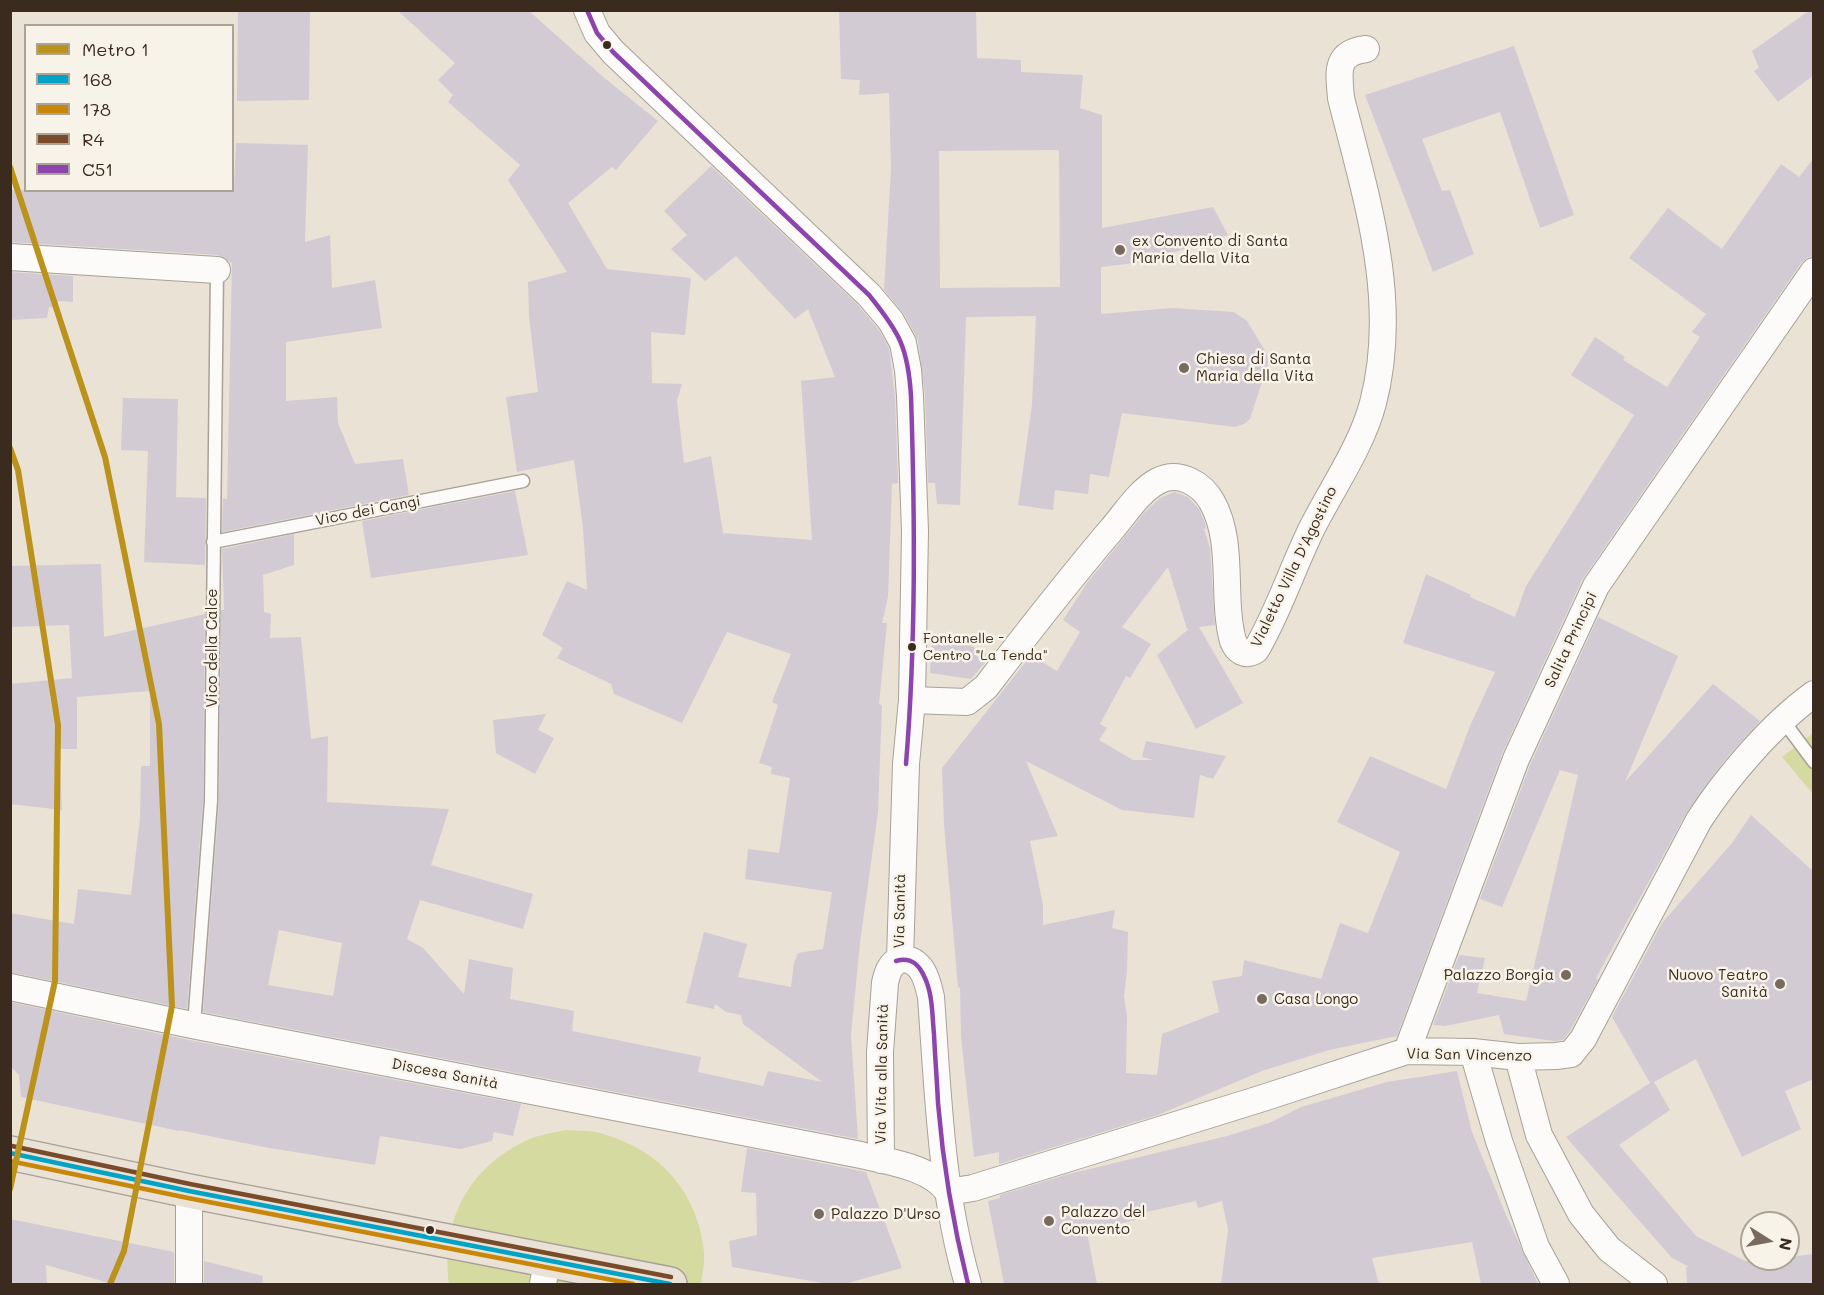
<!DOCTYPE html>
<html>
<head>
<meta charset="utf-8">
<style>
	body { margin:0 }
	#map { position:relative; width:1824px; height:1295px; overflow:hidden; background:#eae2d5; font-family:Mali,sans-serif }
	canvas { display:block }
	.frame { position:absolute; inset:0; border:12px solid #3b2a1e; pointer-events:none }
	.legend { position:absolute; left:24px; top:24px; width:210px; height:168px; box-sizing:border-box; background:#f7f3e8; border:2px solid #aca397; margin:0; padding:8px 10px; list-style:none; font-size:18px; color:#3b2a1e }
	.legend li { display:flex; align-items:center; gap:12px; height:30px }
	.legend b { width:30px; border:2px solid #aca397 }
	.north { position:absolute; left:1740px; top:1211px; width:60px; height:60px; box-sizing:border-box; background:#f7f3e8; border:2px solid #aca397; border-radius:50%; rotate:101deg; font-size:16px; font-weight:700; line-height:24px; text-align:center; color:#3b2a1e }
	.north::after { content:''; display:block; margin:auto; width:21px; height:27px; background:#786a5e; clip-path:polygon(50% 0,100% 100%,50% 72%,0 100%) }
</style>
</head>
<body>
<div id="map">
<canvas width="1824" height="1295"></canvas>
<div class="frame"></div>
<ul class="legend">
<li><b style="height:8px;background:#ba921c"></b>Metro 1</li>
<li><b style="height:8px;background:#03a3c5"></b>168</li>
<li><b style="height:8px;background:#c88708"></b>178</li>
<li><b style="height:8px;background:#7a4b2a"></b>R4</li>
<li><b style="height:8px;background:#8e44ad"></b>C51</li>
</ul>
<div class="north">N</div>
</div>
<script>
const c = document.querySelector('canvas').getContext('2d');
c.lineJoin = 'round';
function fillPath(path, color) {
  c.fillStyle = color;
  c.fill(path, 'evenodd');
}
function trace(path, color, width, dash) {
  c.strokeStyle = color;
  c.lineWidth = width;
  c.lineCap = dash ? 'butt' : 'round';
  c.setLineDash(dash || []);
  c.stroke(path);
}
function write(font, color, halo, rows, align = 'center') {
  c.font = font + ' Mali,sans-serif';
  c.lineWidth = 5;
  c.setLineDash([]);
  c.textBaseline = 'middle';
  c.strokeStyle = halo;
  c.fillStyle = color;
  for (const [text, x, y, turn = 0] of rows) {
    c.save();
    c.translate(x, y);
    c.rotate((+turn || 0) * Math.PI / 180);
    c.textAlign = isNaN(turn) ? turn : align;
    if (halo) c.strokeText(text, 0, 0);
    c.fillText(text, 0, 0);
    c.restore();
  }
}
fillPath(new Path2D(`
	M 1813,733 L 1813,794 L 1782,757 Z
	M 566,1130 C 578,1131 591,1130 603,1134 C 660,1150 698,1192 704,1252 C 705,1263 702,1274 701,1284 L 449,1284 C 441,1219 469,1166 530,1139 C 541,1134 554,1133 566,1130 Z`), '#d5daa1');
fillPath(new Path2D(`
	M 238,10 L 310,10 L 309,100 L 237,101 Z
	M 397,10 L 528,10 L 602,76 L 658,121 L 616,170 L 612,167 L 568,203 L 607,269 L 691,278 L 685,335 L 651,332 L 652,383 L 682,384 L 677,401 L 684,463 L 711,456 L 723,533 L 812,540 L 801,381 L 835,377 L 808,309 L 795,319 L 736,256 L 705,281 L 671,249 L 687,235 L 664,211 L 711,166 L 858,305 L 879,330 L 889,348 L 895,397 L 898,483 L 892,484 L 888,597 L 882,623 L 887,623 L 879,704 L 882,705 L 878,812 L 860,943 L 851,1035 L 858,1139 L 203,1012 L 219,801 L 221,610 L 224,610 L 222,549 L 294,534 L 294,565 L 263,575 L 264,612 L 271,614 L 270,638 L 301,637 L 311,739 L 328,736 L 327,802 L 449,809 L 431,865 L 533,894 L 523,929 L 420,900 L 407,939 L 423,948 L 464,994 L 469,959 L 513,968 L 510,999 L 574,1011 L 572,1031 L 701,1057 L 698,1072 L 740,1081 L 763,1086 L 768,1071 L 822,1082 L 743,1024 L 741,1015 L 726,1012 L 715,1004 L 714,1009 L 686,1003 L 704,932 L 747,944 L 738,977 L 791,987 L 794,963 L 798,953 L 823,949 L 832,892 L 745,879 L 748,849 L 779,853 L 790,778 L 771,774 L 772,767 L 759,763 L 778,705 L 772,702 L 791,654 L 727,632 L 682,723 L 614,694 L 611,684 L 557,658 L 563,648 L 542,635 L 567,581 L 587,590 L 583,528 L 574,460 L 517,472 L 506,397 L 538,392 L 529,317 L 528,282 L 567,272 L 508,180 L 520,165 L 448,102 L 453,95 L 438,80 L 455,63 ZM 279,930 L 342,943 L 333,996 L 268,985 Z
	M 839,10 L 976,10 L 977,58 L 1021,60 L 1021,72 L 1083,75 L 1080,108 L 1102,115 L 1102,228 L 1213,207 L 1228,235 L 1144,262 L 1101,267 L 1101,314 L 1172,308 L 1234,312 L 1247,321 L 1267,354 L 1268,363 L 1250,419 L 1244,424 L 1235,427 L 1122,413 L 1109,477 L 1090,474 L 1088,494 L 1055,490 L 1053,510 L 1018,505 L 1032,405 L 1036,316 L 966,317 L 960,505 L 937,504 L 935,483 L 928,483 L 925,395 L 918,340 L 904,314 L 884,290 L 891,169 L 889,93 L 859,95 L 860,80 L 841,79 ZM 1059,150 L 1060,287 L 940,288 L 939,151 Z
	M 1810,10 L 1814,10 L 1814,75 L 1778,102 L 1754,71 L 1759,68 L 1752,51 Z
	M 1514,46 L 1574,215 L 1540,228 L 1500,112 L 1422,139 L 1442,191 L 1450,190 L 1474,254 L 1433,272 L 1365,95 Z
	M 236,143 L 308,145 L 305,242 L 330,235 L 332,288 L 375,280 L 382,328 L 286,342 L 286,401 L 337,397 L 338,423 L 355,464 L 403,459 L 409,495 L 222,532 L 223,498 L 227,499 L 232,263 L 218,255 L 10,242 L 10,190 L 234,190 Z
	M 1814,158 L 1814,256 L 1807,258 L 1802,262 L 1582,580 L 1502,754 L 1397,1036 L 1329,1050 L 1262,1071 L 1158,1115 L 999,1164 L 999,1152 L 974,1157 L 961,1037 L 960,987 L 958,988 L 944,824 L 942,768 L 1031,655 L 1057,671 L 1080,632 L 1063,620 L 1087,583 L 1144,513 L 1160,498 L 1174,492 L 1188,497 L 1199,509 L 1205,523 L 1206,528 L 1204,529 L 1210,548 L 1215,625 L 1199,627 L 1243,703 L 1196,729 L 1157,655 L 1189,629 L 1187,629 L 1168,567 L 1122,627 L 1151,644 L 1130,678 L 1126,676 L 1100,724 L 1107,728 L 1099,740 L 1133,760 L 1153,760 L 1142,757 L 1146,741 L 1226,756 L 1213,779 L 1200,775 L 1194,818 L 1122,810 L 1026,761 L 1058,836 L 1030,841 L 1043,905 L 1043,925 L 1115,910 L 1112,928 L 1128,932 L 1127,970 L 1124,996 L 1127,1017 L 1126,1073 L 1157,1075 L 1162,1034 L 1219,1012 L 1212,981 L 1242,976 L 1244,960 L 1321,979 L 1340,923 L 1368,933 L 1400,852 L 1337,822 L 1370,756 L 1446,789 L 1470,726 L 1495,672 L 1403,643 L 1426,574 L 1471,595 L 1470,597 L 1515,617 L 1526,586 L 1634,415 L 1571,375 L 1595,337 L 1625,357 L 1623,360 L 1667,387 L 1700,337 L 1692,332 L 1706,314 L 1629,258 L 1668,208 L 1722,249 L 1781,164 L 1799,177 Z
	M 10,272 L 73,276 L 73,302 L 58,301 L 57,308 L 49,307 L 47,318 L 10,320 Z
	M 123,398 L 178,399 L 176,497 L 206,498 L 205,565 L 144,562 L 148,451 L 121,450 Z
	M 515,491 L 528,555 L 371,578 L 362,521 Z
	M 101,564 L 104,637 L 205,614 L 203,801 L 187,1009 L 10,972 L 10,913 L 74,924 L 78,889 L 131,895 L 140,818 L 141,766 L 150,766 L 150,691 L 77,697 L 77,749 L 59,749 L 62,810 L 10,804 L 10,684 L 72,678 L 69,625 L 10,627 L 10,566 Z
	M 1598,617 L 1678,656 L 1625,782 L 1713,684 L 1760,721 L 1725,760 L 1687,812 L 1596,978 L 1598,980 L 1570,1031 L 1563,1040 L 1554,1041 L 1504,1034 L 1499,1015 L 1445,1026 L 1433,1025 L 1459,955 L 1485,958 L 1477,993 L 1526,1001 L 1578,775 L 1560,770 L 1502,907 L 1480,899 L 1530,765 Z
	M 932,639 L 965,643 L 991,656 L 971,679 L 930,673 Z
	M 546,714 L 538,730 L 554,738 L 535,774 L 496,753 L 493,720 Z
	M 1751,815 L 1814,872 L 1814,1079 L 1785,1091 L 1801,1129 L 1742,1157 L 1696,1059 L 1654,1082 L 1670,1110 L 1619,1145 L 1696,1236 L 1745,1261 L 1788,1259 L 1788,1257 L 1814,1254 L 1814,1284 L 1687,1284 L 1686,1267 L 1689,1267 L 1672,1258 L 1566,1137 L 1650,1083 L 1612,1017 L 1662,923 L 1732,843 Z
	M 10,1002 L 189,1040 L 521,1104 L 513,1136 L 494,1132 L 492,1141 L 461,1149 L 380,1136 L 375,1165 L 264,1147 L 179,1130 L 179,1131 L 21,1097 L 19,1075 L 10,1066 Z
	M 1457,1071 L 1472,1132 L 1506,1215 L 1538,1284 L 1481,1284 L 1472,1242 L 1372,1258 L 1379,1284 L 1221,1284 L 1228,1230 L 1222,1201 L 1198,1208 L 1196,1201 L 1146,1212 L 1147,1217 L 1087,1232 L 1097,1284 L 1004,1284 L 988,1201 L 1000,1198 L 1000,1195 L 1069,1174 L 1227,1136 L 1269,1123 L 1301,1107 L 1387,1082 Z
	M 747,1148 L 866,1172 L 902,1268 L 844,1284 L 828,1284 L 732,1267 L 729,1241 L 757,1235 L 756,1193 L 741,1192 Z
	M 10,1219 L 174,1252 L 174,1284 L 113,1284 L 46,1265 L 47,1284 L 10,1284 Z
	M 204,1261 L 263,1276 L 262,1284 L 204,1284 Z`), '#d2cbd4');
const service = new Path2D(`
	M 213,542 L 523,481
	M 1782,719 L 1814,762
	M 194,1025 L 211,801 L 217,270`);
const minor = new Path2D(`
	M 587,10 L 597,33 L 613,52 L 869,295 L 891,321 L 903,343 L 908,370 L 910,396 L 915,531 L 912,700 L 906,764 L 900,959
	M 10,257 L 217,270
	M 912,700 L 967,702 L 986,687 C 1027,633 1068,581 1111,530 C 1125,514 1139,491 1158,481 C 1179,470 1202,484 1212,502 C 1235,543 1221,597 1233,641 C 1237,651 1245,657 1256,650 C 1279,611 1293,566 1313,526 C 1333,487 1362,445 1373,403 C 1400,300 1366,197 1341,98 C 1339,73 1334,53 1366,49
	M 900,959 C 922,958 927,979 931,997 C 938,1094 941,1191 968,1284
	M 10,987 L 192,1025 L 861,1155 C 889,1162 931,1167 948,1192
	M 1407,1051 L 1516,759 L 1596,586 L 1814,271
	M 1473,1052 L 1499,1141 L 1536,1247 L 1556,1284
	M 1518,1057 L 1539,1135 L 1581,1214 L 1609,1249 L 1654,1284
	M 881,1160 L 880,1052 L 885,983 C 887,973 890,964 900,959
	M 189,1191 L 189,1284
	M 948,1192 L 973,1188 L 1263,1098 L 1407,1051 L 1473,1052 L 1518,1057 L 1556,1056 L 1571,1054 L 1583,1039 L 1699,820 C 1727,777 1772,724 1814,694
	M 543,1284 L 547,1261`);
const primary = new Path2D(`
	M 10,1153 L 189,1191 L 670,1284`);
trace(service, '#a7a197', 15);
trace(minor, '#a7a197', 28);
trace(primary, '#a7a197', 36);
trace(service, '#fcfbf9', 12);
trace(minor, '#fcfbf9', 26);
trace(primary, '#ebe2d7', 33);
trace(new Path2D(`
	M 10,1153 L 189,1191 L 670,1284`), '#03a3c5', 4.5);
trace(new Path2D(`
	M 10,1161 L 188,1198 L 633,1284`), '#c88708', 4.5);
trace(new Path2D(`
	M 12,1146 L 190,1184 L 671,1277`), '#7a4b2a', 4.5);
trace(new Path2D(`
	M 587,10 L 597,33 L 613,52 L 869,295 C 899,332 908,347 911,396 C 915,519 916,641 906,764
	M 896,961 C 910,957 918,963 924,976 C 933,994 932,1015 934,1034 C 935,1057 937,1080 938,1103 C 943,1164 953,1224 968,1284`), '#8e44ad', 4.5);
trace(new Path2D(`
	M 10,167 L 105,457 L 159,724 L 172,1006 L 124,1251 L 110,1284
	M 10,448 L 18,470 L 58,725 L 55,981 L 10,1189`), '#ba921c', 6);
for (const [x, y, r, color] of [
	[607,45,5,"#3b2a1e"],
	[1120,250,6,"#786a5e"],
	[1184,368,6,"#786a5e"],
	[912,647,5,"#3b2a1e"],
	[1566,975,6,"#786a5e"],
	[1780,984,6,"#786a5e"],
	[1262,999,6,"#786a5e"],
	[819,1214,6,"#786a5e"],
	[1049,1221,6,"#786a5e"],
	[430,1230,5,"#3b2a1e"]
]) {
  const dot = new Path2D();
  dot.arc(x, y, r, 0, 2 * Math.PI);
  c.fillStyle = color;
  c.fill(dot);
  trace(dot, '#f7f3e8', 2);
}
write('14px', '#3b2a1e', '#f7f3e8', [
	["Fontanelle -",923,639],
	["Centro \"La Tenda\"",923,656]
], 'left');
write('15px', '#3b2a1e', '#f7f3e8', [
	["ex Convento di Santa",1132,241],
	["Maria della Vita",1132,258],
	["Chiesa di Santa",1196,359],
	["Maria della Vita",1196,376],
	["Palazzo Borgia",1554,975,"right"],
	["Nuovo Teatro",1768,975,"right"],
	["Sanità",1768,992,"right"],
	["Casa Longo",1274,999],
	["Palazzo del",1061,1212],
	["Convento",1061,1229],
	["Palazzo D'Urso",831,1214]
], 'left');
write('15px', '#3b2a1e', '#f7f3e8', [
	["Vico dei Cangi",368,511,-11],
	["Vialetto Villa D'Agostino",1294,567,-64],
	["Salita Principi",1571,640,-65],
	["Vico della Calce",212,648,-90],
	["Via Sanità",900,911,-89],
	["Via San Vincenzo",1469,1055,1],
	["Discesa Sanità",445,1074,11],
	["Via Vita alla Sanità",882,1074,-89]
]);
</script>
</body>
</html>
